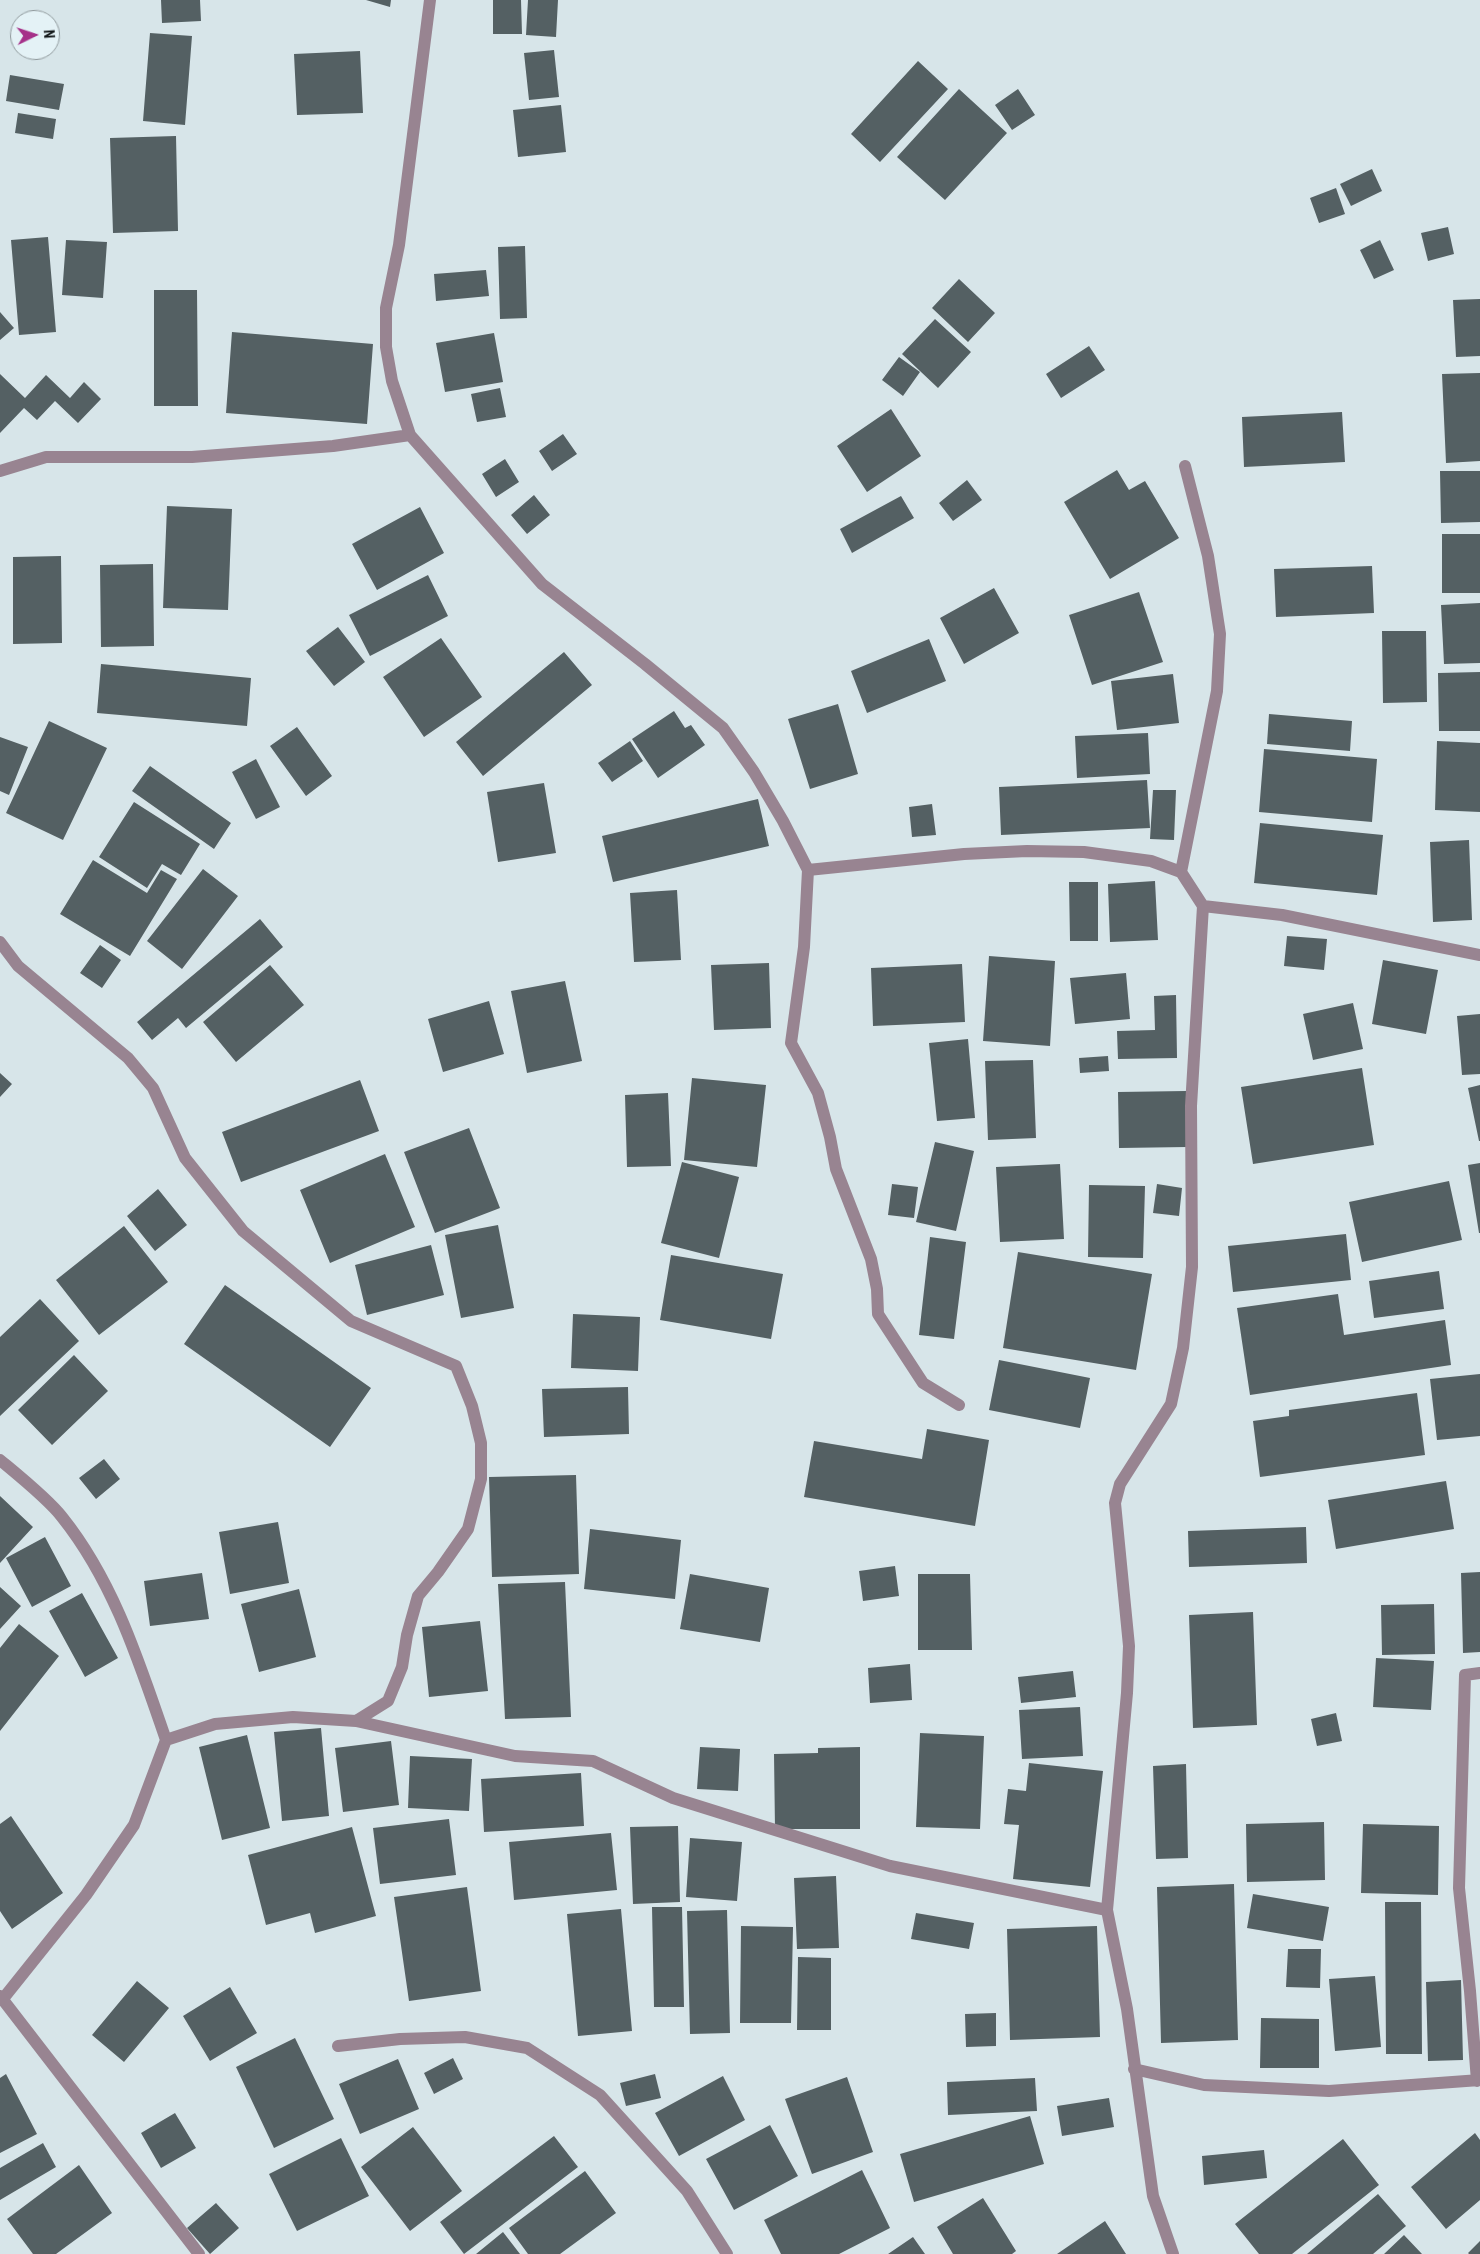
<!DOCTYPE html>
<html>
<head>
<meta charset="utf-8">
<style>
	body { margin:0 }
	#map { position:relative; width:1480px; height:2254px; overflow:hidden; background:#d7e5e9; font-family:"Roboto Condensed",sans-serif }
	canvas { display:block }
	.north { position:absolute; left:10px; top:10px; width:50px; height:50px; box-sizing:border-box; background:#e4f2f6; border:1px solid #909a9d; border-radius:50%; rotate:86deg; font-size:14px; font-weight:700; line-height:20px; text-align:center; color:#121718 }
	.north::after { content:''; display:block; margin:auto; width:18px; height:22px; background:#a63189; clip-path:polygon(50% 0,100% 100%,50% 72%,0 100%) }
</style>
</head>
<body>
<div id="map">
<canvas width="1480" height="2254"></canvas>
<div class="north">N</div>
</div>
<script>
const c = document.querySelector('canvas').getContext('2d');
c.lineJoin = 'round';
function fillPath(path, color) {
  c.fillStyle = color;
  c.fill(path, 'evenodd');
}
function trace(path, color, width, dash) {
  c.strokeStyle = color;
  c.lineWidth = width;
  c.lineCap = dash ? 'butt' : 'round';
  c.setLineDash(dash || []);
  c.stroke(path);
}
fillPath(new Path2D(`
	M 161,0 L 200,0 L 201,21 L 162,23 Z
	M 366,0 L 391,0 L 390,7 Z
	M 493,0 L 521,0 L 522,34 L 493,34 Z
	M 528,0 L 558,0 L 556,37 L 526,35 Z
	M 150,33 L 192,36 L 185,125 L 143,121 Z
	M 554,50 L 559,97 L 529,100 L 524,53 Z
	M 360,51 L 363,113 L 297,115 L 294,54 Z
	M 918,61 L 948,89 L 880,162 L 851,134 Z
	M 10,75 L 64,84 L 59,110 L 6,101 Z
	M 959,89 L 1007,133 L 945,200 L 897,157 Z
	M 1018,89 L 1035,115 L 1012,130 L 995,105 Z
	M 561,105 L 566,152 L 518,157 L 513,110 Z
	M 18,113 L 56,119 L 53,139 L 15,133 Z
	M 176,136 L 178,231 L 113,233 L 110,138 Z
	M 1372,169 L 1382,191 L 1351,206 L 1340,184 Z
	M 1336,188 L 1345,214 L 1319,223 L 1310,198 Z
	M 1448,227 L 1454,254 L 1428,261 L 1421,233 Z
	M 48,237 L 56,332 L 19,335 L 11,240 Z
	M 66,240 L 107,242 L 103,298 L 62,295 Z
	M 1380,240 L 1394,270 L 1374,279 L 1360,250 Z
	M 525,246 L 527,318 L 500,319 L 498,247 Z
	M 486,270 L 489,296 L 436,301 L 434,274 Z
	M 959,279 L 995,313 L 968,342 L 932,308 Z
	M 154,290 L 197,290 L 198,406 L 154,406 Z
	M 1480,299 L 1480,356 L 1456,357 L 1453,300 Z
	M 0,312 L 14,328 L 0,340 Z
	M 935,319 L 971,352 L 938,388 L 902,354 Z
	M 232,332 L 373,344 L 367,424 L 226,413 Z
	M 494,333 L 503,382 L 445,392 L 436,343 Z
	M 1089,346 L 1105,370 L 1061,398 L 1046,374 Z
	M 899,357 L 920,372 L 903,396 L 882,380 Z
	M 1480,373 L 1480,461 L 1446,463 L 1442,374 Z
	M 0,374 L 25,398 L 46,375 L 70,398 L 84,382 L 101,399 L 78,423 L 55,401 L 37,420 L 24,408 L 0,433 Z
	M 500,388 L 506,417 L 477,422 L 471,394 Z
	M 891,409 L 921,456 L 867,492 L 837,446 Z
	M 1342,412 L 1345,462 L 1244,467 L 1242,417 Z
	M 563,434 L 577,454 L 552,471 L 539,451 Z
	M 505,459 L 519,482 L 496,497 L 482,474 Z
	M 1117,470 L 1129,490 L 1145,481 L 1179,538 L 1110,579 L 1064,502 Z
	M 1440,471 L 1480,471 L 1480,522 L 1441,523 Z
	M 967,480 L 982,500 L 953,521 L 939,503 Z
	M 534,495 L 550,515 L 527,534 L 511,515 Z
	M 901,496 L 914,518 L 852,553 L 840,529 Z
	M 167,506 L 232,509 L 228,610 L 163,608 Z
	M 420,507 L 444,553 L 377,590 L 352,544 Z
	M 1442,534 L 1480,534 L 1480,593 L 1442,593 Z
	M 61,556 L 62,643 L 13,644 L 13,557 Z
	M 153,564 L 154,646 L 101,647 L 100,565 Z
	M 1372,566 L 1374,613 L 1276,617 L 1274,569 Z
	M 428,575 L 448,616 L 370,656 L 349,615 Z
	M 994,588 L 1019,633 L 964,664 L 940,618 Z
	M 1139,592 L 1163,662 L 1092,685 L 1069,615 Z
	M 1480,603 L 1480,663 L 1444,664 L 1441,605 Z
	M 338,627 L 365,662 L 334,686 L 306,651 Z
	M 1382,631 L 1426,631 L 1427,702 L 1383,703 Z
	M 441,638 L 482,697 L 424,737 L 383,677 Z
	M 929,639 L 946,681 L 867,713 L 851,671 Z
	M 564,652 L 592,685 L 483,776 L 456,742 Z
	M 101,664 L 251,678 L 247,726 L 97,713 Z
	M 1480,672 L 1480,731 L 1439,731 L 1438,673 Z
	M 1173,674 L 1179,723 L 1117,730 L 1111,681 Z
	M 838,704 L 858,774 L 810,789 L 788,719 Z
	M 674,711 L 685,728 L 691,725 L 705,745 L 658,778 L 632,739 Z
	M 1269,714 L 1352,721 L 1350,751 L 1267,744 Z
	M 49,721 L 107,748 L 63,840 L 6,813 Z
	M 297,727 L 332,776 L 306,796 L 270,746 Z
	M 1148,733 L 1150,774 L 1077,778 L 1075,736 Z
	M 0,737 L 28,747 L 9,795 L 0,791 Z
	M 630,741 L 643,761 L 612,782 L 598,763 Z
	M 1437,741 L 1480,743 L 1480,812 L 1435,810 Z
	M 1264,749 L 1377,759 L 1372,822 L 1259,812 Z
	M 256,759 L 280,807 L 256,819 L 232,772 Z
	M 150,766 L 231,823 L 214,849 L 132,791 Z
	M 1147,780 L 1150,828 L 1001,835 L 999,787 Z
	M 544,783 L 556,853 L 498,862 L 487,792 Z
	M 1153,790 L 1176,790 L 1174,840 L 1150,839 Z
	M 758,799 L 769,846 L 613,882 L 602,836 Z
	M 134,802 L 200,844 L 181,875 L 162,864 L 147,888 L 99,857 Z
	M 932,804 L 936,835 L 912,837 L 909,807 Z
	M 1260,823 L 1383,835 L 1377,895 L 1254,883 Z
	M 1469,840 L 1472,920 L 1433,922 L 1430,842 Z
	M 93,860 L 147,893 L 161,870 L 177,879 L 130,956 L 60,914 Z
	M 203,869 L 238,896 L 182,969 L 147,941 Z
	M 1155,881 L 1158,940 L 1110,942 L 1108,884 Z
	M 1069,882 L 1098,882 L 1098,941 L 1070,941 Z
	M 677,890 L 681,960 L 634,962 L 630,893 Z
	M 260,919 L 283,947 L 186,1028 L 178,1018 L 152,1040 L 137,1022 Z
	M 1287,936 L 1327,939 L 1324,970 L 1284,966 Z
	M 100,945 L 121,960 L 102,988 L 80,973 Z
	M 989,956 L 1055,961 L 1050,1046 L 983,1041 Z
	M 1383,960 L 1438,970 L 1426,1034 L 1372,1024 Z
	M 769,963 L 771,1028 L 714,1030 L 711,965 Z
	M 962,964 L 965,1022 L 873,1026 L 871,968 Z
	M 270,965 L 304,1005 L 236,1062 L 203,1022 Z
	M 1126,973 L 1130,1019 L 1075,1024 L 1070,978 Z
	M 565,981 L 582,1061 L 527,1073 L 511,991 Z
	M 1176,995 L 1177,1058 L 1118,1059 L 1117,1031 L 1155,1030 L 1154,996 Z
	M 489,1001 L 504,1054 L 443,1072 L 428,1019 Z
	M 1353,1003 L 1363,1049 L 1313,1060 L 1303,1014 Z
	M 1480,1014 L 1480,1074 L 1462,1075 L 1457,1016 Z
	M 968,1039 L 975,1118 L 937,1121 L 929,1043 Z
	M 1108,1056 L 1109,1071 L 1080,1073 L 1079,1058 Z
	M 1033,1060 L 1036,1138 L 988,1140 L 985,1061 Z
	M 1362,1068 L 1374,1145 L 1253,1164 L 1241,1087 Z
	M 0,1073 L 12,1084 L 0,1097 Z
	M 692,1078 L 766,1085 L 757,1167 L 684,1160 Z
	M 360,1080 L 379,1131 L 241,1182 L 222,1132 Z
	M 1480,1085 L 1480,1141 L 1479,1141 L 1468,1088 Z
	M 1186,1091 L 1187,1147 L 1119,1148 L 1118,1092 Z
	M 668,1093 L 671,1166 L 627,1167 L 625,1095 Z
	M 469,1128 L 500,1208 L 435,1233 L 404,1152 Z
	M 935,1142 L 974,1151 L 956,1231 L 916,1222 Z
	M 385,1154 L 415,1227 L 330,1263 L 300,1190 Z
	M 682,1162 L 739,1177 L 719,1258 L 661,1243 Z
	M 1480,1163 L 1480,1233 L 1479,1233 L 1468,1165 Z
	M 1060,1164 L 1064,1239 L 1000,1242 L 996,1167 Z
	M 1449,1181 L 1462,1240 L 1362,1262 L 1349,1202 Z
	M 892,1184 L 918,1187 L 914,1218 L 888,1215 Z
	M 1157,1184 L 1182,1188 L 1179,1216 L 1153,1213 Z
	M 1089,1185 L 1145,1186 L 1143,1258 L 1088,1257 Z
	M 158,1189 L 187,1225 L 155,1251 L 127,1216 Z
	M 498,1225 L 514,1308 L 461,1318 L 445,1235 Z
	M 124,1226 L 168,1282 L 99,1335 L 56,1280 Z
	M 1346,1234 L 1351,1280 L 1233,1292 L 1228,1246 Z
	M 930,1237 L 966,1242 L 954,1339 L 919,1335 Z
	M 431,1245 L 444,1295 L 367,1315 L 355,1265 Z
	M 1018,1252 L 1152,1274 L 1136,1370 L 1003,1348 Z
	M 671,1255 L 783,1274 L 771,1339 L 660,1320 Z
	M 1439,1271 L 1444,1309 L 1374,1318 L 1369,1281 Z
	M 225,1285 L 371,1388 L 330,1447 L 184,1344 Z
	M 1338,1294 L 1344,1335 L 1445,1320 L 1451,1365 L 1250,1395 L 1237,1308 Z
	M 40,1299 L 79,1341 L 0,1416 L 0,1337 Z
	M 573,1314 L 640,1317 L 638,1371 L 571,1368 Z
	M 74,1355 L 108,1391 L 52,1445 L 18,1410 Z
	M 999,1360 L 1090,1378 L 1080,1428 L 989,1410 Z
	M 1480,1374 L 1480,1436 L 1437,1440 L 1430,1379 Z
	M 628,1387 L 629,1434 L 544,1437 L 542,1389 Z
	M 1417,1393 L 1425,1455 L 1260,1477 L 1253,1421 L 1289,1416 L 1289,1410 Z
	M 927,1429 L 989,1440 L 975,1526 L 804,1497 L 814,1441 L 922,1459 Z
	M 104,1459 L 120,1479 L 96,1499 L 79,1478 Z
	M 576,1475 L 579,1574 L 492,1577 L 489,1477 Z
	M 1446,1481 L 1454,1529 L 1336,1549 L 1328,1500 Z
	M 0,1496 L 33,1527 L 0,1563 Z
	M 278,1522 L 289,1583 L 230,1594 L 219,1532 Z
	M 1306,1527 L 1307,1563 L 1189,1567 L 1188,1531 Z
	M 590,1529 L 681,1540 L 675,1599 L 584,1589 Z
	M 45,1537 L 71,1586 L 32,1607 L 6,1558 Z
	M 895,1566 L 899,1596 L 863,1601 L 859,1571 Z
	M 1480,1572 L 1480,1652 L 1463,1653 L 1461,1573 Z
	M 202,1573 L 209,1619 L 150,1626 L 144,1581 Z
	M 690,1574 L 769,1588 L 760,1642 L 680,1629 Z
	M 918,1574 L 970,1574 L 972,1650 L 918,1650 Z
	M 565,1582 L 571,1717 L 505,1719 L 498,1584 Z
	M 0,1587 L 21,1606 L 0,1629 Z
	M 299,1589 L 316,1657 L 259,1672 L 241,1604 Z
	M 82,1593 L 118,1658 L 85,1677 L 49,1611 Z
	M 1434,1604 L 1435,1654 L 1382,1655 L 1381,1605 Z
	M 1253,1612 L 1257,1725 L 1193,1728 L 1189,1615 Z
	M 480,1621 L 488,1691 L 429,1697 L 422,1627 Z
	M 19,1624 L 59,1656 L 0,1731 L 0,1648 Z
	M 1376,1658 L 1434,1661 L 1431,1710 L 1373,1707 Z
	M 910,1664 L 912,1700 L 870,1703 L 868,1668 Z
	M 1073,1671 L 1076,1697 L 1021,1703 L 1018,1677 Z
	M 1080,1707 L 1083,1756 L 1022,1759 L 1019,1710 Z
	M 1336,1713 L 1342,1741 L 1317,1746 L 1311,1719 Z
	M 321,1728 L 329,1816 L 282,1821 L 274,1732 Z
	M 920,1733 L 984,1736 L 980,1829 L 916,1827 Z
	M 247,1735 L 270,1828 L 222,1840 L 199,1747 Z
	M 391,1741 L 399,1805 L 343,1812 L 335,1748 Z
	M 700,1747 L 740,1749 L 738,1791 L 697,1789 Z
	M 860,1747 L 860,1829 L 775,1829 L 774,1754 L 818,1753 L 818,1748 Z
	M 410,1756 L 472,1759 L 469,1811 L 408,1808 Z
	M 1029,1763 L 1103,1771 L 1090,1887 L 1013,1879 L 1019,1825 L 1004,1824 L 1008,1789 L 1026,1791 Z
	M 1186,1764 L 1188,1858 L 1156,1859 L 1153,1766 Z
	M 581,1773 L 584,1826 L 484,1832 L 481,1779 Z
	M 11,1816 L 63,1893 L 12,1929 L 0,1911 L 0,1824 Z
	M 449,1819 L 456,1875 L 380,1884 L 373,1828 Z
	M 1324,1822 L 1325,1880 L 1247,1882 L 1246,1824 Z
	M 1363,1824 L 1439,1826 L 1438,1895 L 1361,1893 Z
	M 678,1826 L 680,1902 L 633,1904 L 630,1827 Z
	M 352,1827 L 376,1916 L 315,1933 L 310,1913 L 266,1925 L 248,1855 Z
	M 611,1833 L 617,1890 L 514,1900 L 509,1842 Z
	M 690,1838 L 742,1842 L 737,1901 L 686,1897 Z
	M 836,1876 L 839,1948 L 797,1949 L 794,1878 Z
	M 1234,1884 L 1238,2040 L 1161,2043 L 1157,1887 Z
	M 467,1887 L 481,1991 L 409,2001 L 394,1897 Z
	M 1253,1894 L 1329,1907 L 1323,1941 L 1247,1928 Z
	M 1385,1902 L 1421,1902 L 1422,2054 L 1386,2054 Z
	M 652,1907 L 682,1907 L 684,2007 L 654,2007 Z
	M 621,1909 L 632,2031 L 578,2036 L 567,1914 Z
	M 727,1910 L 730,2033 L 690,2034 L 687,1911 Z
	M 916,1913 L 974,1923 L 969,1949 L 911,1939 Z
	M 741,1926 L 793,1927 L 791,2023 L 740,2023 Z
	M 1097,1926 L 1100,2037 L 1010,2040 L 1007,1929 Z
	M 1288,1949 L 1321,1949 L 1320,1988 L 1286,1987 Z
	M 798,1957 L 831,1958 L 831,2030 L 797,2030 Z
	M 1375,1976 L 1381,2047 L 1335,2051 L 1329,1979 Z
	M 1461,1980 L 1463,2060 L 1428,2061 L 1426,1982 Z
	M 137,1981 L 169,2008 L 124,2062 L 92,2035 Z
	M 230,1987 L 257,2033 L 210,2061 L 183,2016 Z
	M 996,2013 L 996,2046 L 966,2047 L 965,2014 Z
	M 1261,2018 L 1319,2019 L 1319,2068 L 1260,2068 Z
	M 295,2038 L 334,2119 L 274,2148 L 236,2067 Z
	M 453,2058 L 463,2079 L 434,2094 L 424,2073 Z
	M 398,2059 L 419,2109 L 360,2134 L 339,2084 Z
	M 6,2074 L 37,2134 L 0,2153 L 0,2078 Z
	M 655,2074 L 661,2098 L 626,2106 L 620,2083 Z
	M 723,2076 L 745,2120 L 679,2156 L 655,2113 Z
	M 847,2077 L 873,2152 L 812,2174 L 785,2099 Z
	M 1035,2078 L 1037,2111 L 948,2115 L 947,2082 Z
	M 1109,2098 L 1114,2127 L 1062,2136 L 1057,2106 Z
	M 175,2113 L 196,2148 L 161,2168 L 141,2133 Z
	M 1030,2116 L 1044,2164 L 914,2202 L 900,2154 Z
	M 770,2125 L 798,2176 L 734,2210 L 706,2159 Z
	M 413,2127 L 462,2191 L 410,2231 L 361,2167 Z
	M 1475,2133 L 1480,2140 L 1480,2200 L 1446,2229 L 1411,2187 Z
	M 554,2136 L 578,2167 L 464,2254 L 440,2222 Z
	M 341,2138 L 369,2196 L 297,2231 L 269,2174 Z
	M 1343,2139 L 1379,2185 L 1292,2254 L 1259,2254 L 1235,2224 Z
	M 43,2143 L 56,2167 L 0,2200 L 0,2168 Z
	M 1264,2150 L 1267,2178 L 1204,2185 L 1202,2156 Z
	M 79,2165 L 112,2213 L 56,2254 L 33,2254 L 7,2219 Z
	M 862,2170 L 890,2228 L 839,2254 L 781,2254 L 764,2220 Z
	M 585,2171 L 616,2213 L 560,2254 L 528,2254 L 509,2228 Z
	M 1378,2194 L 1406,2226 L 1373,2254 L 1307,2254 Z
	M 983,2198 L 1016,2251 L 1012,2254 L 953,2254 L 937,2227 Z
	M 216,2203 L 239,2228 L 210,2254 L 187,2228 Z
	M 1105,2221 L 1126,2254 L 1057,2254 Z
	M 503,2232 L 520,2254 L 476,2254 Z
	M 1404,2235 L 1422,2254 L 1384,2254 Z
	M 913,2237 L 925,2254 L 888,2254 Z
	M 1480,2241 L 1480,2254 L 1469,2254 L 1468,2253 Z`), '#546063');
trace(new Path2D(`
	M 430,0 L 399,245 L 386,308 L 386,347 L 392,381 L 410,435 L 542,584 L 645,664 L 723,728 L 754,772 L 783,821 L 808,870 L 804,947 L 791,1043 L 818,1093 L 830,1137 L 836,1169 L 871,1259 L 877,1289 L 878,1314 L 923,1383 L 959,1405
	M 0,471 L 46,457 L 192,457 L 333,446 L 410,435
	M 808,870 L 964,854 L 1027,851 L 1084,852 L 1151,861 L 1181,872 L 1203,906 L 1191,1106 L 1192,1267 L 1183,1348 L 1171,1404 L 1120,1484 L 1115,1503 L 1129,1646 L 1127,1693 L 1107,1910 L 1127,2009 L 1153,2196 L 1173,2254
	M 1181,872 L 1217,691 L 1220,634 L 1208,556 L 1185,466
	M 1203,906 L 1282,915 L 1480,955
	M 0,942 L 18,966 L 128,1058 L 153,1088 L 185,1158 L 243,1231 L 351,1321 L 456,1366 L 472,1406 L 481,1443 L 481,1479 L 468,1529 L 438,1572 L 418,1596 L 407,1635 L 402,1667 L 388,1701 L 356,1721
	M 0,1460 C 18,1475 48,1499 62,1517 C 114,1582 139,1662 166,1740
	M 0,1996 L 199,2254
	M 2,2000 L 86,1895 L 134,1825 L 166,1740 L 215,1724 L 293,1717 L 356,1721 L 515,1756 L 593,1761 L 673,1798 L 890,1866 L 1107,1910
	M 338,2046 L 400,2039 L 465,2037 L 527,2048 L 600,2095 L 687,2191 L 727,2254
	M 1134,2069 L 1204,2085 L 1329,2091 L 1480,2080
	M 1477,2081 L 1470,1991 L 1459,1888 L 1465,1675 L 1480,1673`), '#988491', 12);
</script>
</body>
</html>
